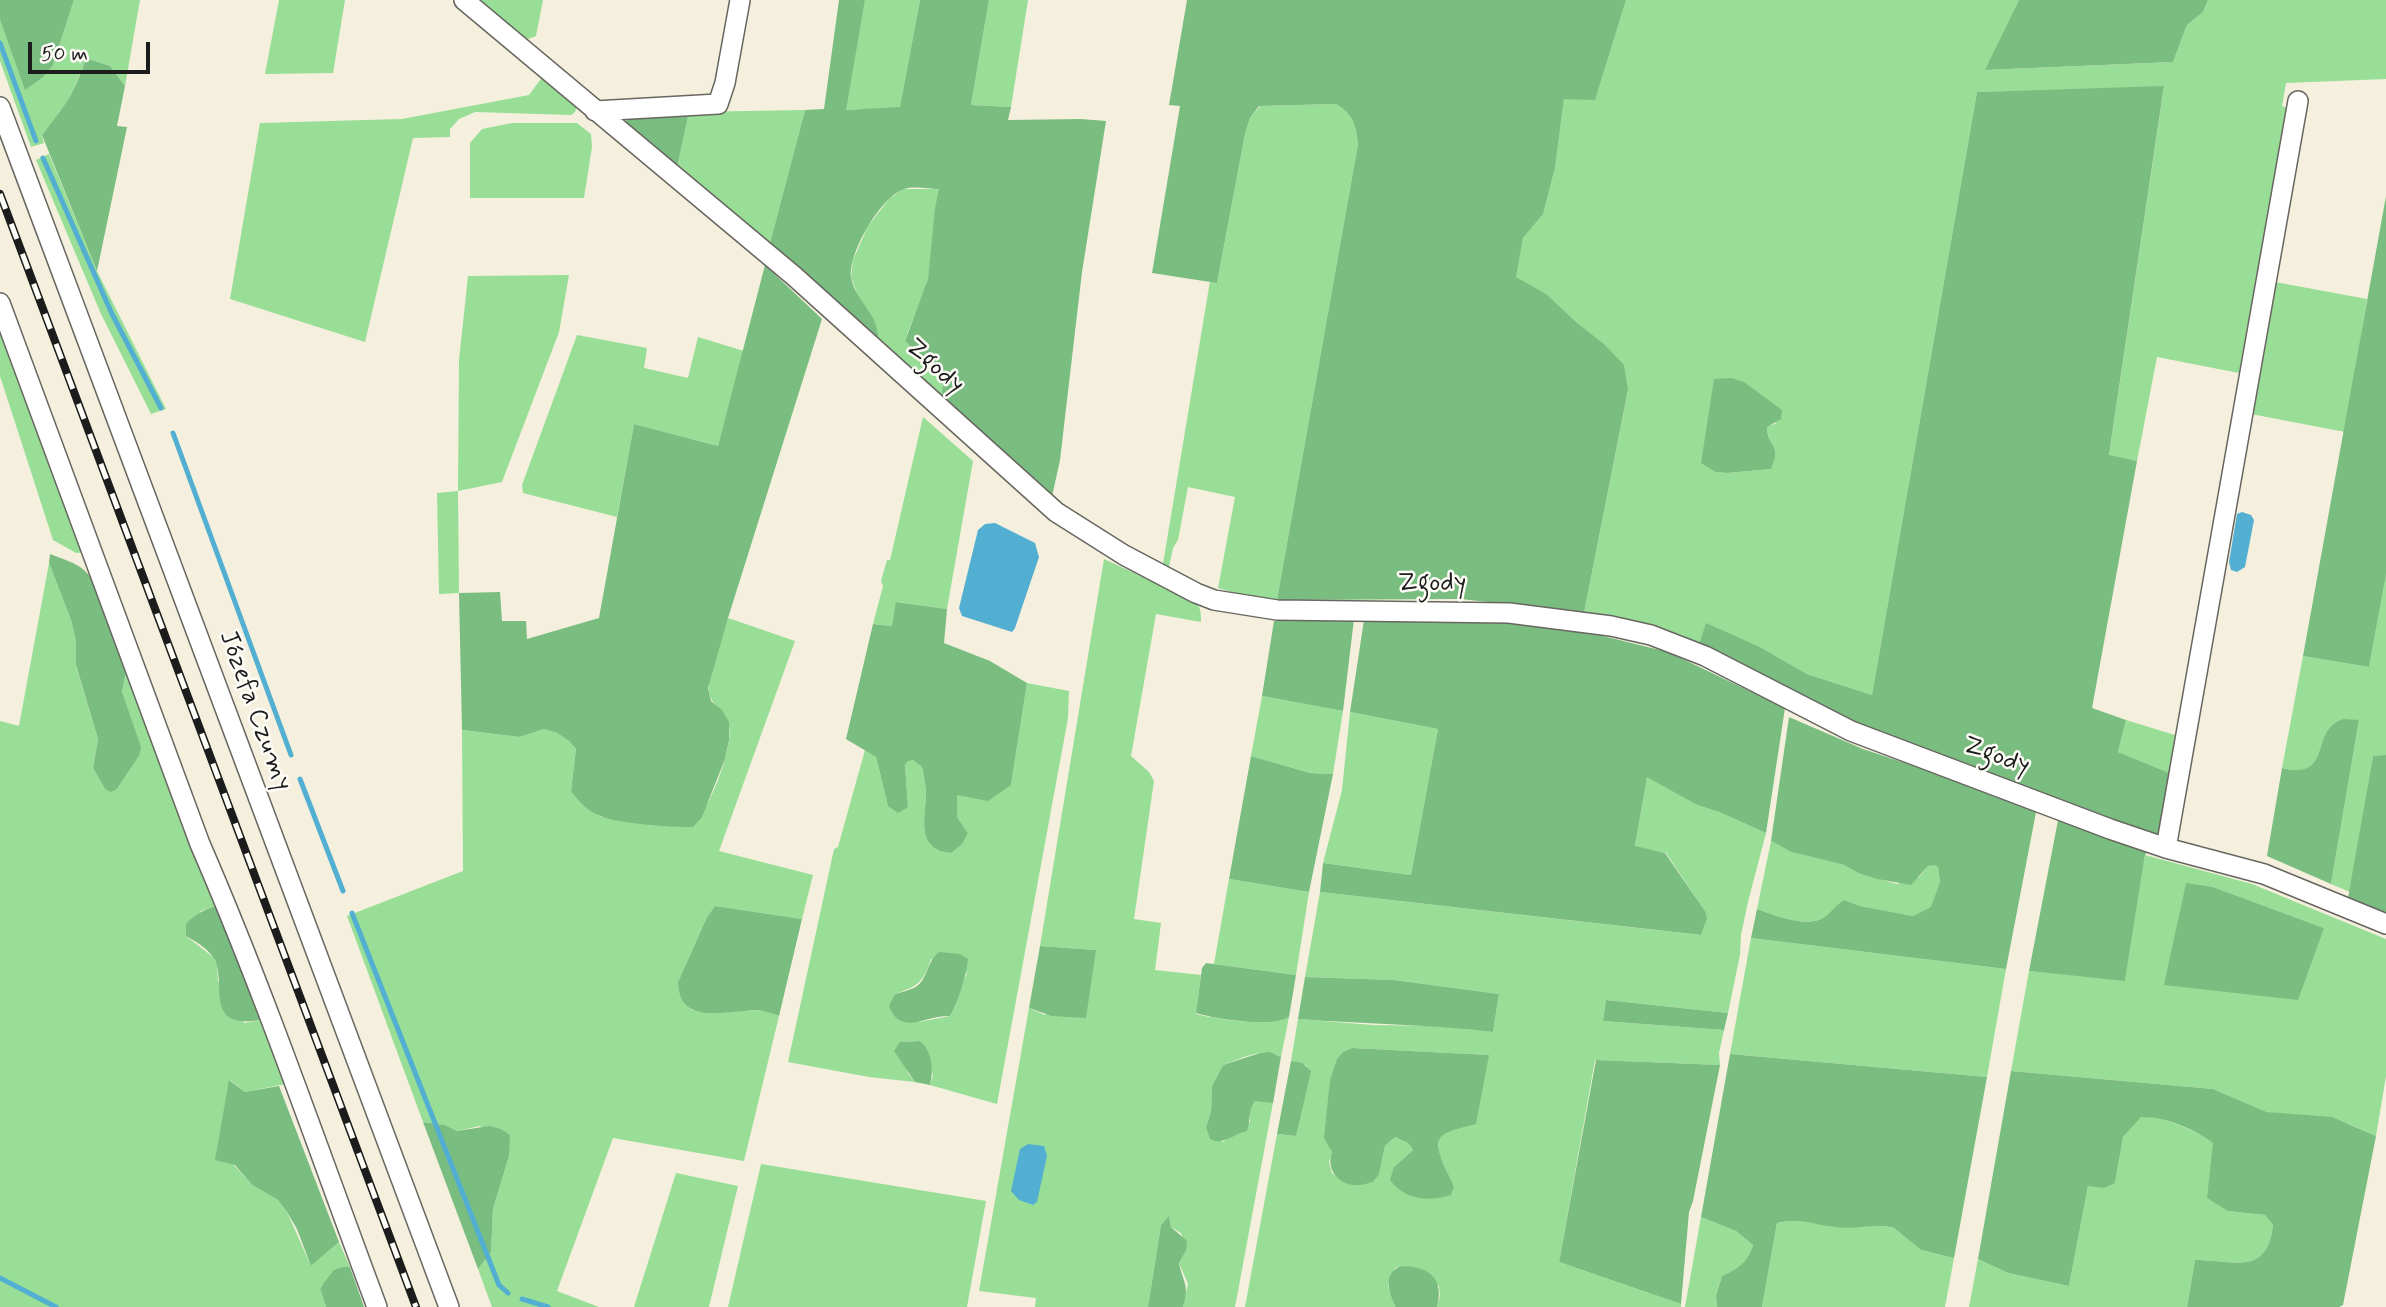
<!DOCTYPE html>
<html>
<head>
<meta charset="utf-8">
<style>
	body { margin:0 }
	#map { position:relative; width:2386px; height:1307px; overflow:hidden; background:#f4f0dd; font-family:Mynerve,sans-serif }
	canvas { display:block }
	.scale { position:absolute; left:28px; top:42px; width:122px; height:32px; box-sizing:border-box; border:4px solid #1c1c1c; border-top:0; padding-left:9px; font-size:21px; line-height:24px; white-space:nowrap; color:#1c1c1c; -webkit-text-stroke:5px #fdfcf7; paint-order:stroke }
</style>
</head>
<body>
<div id="map">
<canvas width="2386" height="1307"></canvas>
<div class="scale">50 m</div>
</div>
<script>
const c = document.querySelector('canvas').getContext('2d');
c.lineJoin = 'round';
function fillPath(path, color) {
  c.fillStyle = color;
  c.fill(path, 'evenodd');
}
function trace(path, color, width, dash) {
  c.strokeStyle = color;
  c.lineWidth = width;
  c.lineCap = dash ? 'butt' : 'round';
  c.setLineDash(dash || []);
  c.stroke(path);
}
function write(font, color, halo, rows, align = 'center') {
  c.font = font + ' Mynerve,sans-serif';
  c.lineWidth = 5;
  c.setLineDash([]);
  c.textBaseline = 'middle';
  c.strokeStyle = halo;
  c.fillStyle = color;
  for (const [text, x, y, turn = 0] of rows) {
    c.save();
    c.translate(x, y);
    c.rotate((+turn || 0) * Math.PI / 180);
    c.textAlign = isNaN(turn) ? turn : align;
    if (halo) c.strokeText(text, 0, 0);
    c.fillText(text, 0, 0);
    c.restore();
  }
}
fillPath(new Path2D(`
	M 74,0 L 140,0 L 125,86 L 110,66 L 86,58 C 75,91 64,108 42,135 L 44,143 L 31,147 L 0,61 L 0,20 L 25,89 L 53,65 Z
	M 279,0 L 345,0 L 333,73 L 265,74 Z
	M 479,0 L 543,0 L 536,36 L 526,40 Z
	M 865,0 L 920,0 L 900,108 L 845,110 Z
	M 989,0 L 1028,0 L 1011,107 L 971,105 Z
	M 1626,0 L 2019,0 L 1986,70 L 2173,62 L 2187,25 L 2203,12 L 2208,0 L 2386,0 L 2386,79 L 2286,83 L 2282,106 L 2287,108 L 2239,373 L 2157,357 L 2137,461 L 2109,456 L 2164,87 L 1977,92 L 1872,695 L 1807,674 L 1760,647 L 1706,624 L 1698,647 L 1671,633 L 1584,613 L 1628,391 L 1603,343 L 1515,277 L 1523,238 L 1543,213 L 1555,168 L 1564,98 L 1595,99 ZM 1782,410 L 1775,424 L 1767,426 C 1767,447 1783,444 1771,469 L 1727,473 L 1716,472 Z
	M 543,76 L 577,105 L 575,112 L 571,115 L 475,112 L 459,119 L 450,129 L 450,137 L 413,138 L 365,342 L 230,299 L 260,123 L 402,119 L 529,95 Z
	M 1336,104 C 1353,114 1356,125 1358,144 L 1277,600 L 1239,594 L 1218,588 L 1235,497 L 1188,487 L 1178,540 L 1173,548 L 1169,567 L 1163,564 L 1210,281 L 1217,283 L 1245,134 L 1250,118 L 1260,106 Z
	M 805,110 L 770,243 L 677,168 L 689,112 Z
	M 512,123 L 577,123 L 591,134 L 592,147 L 584,198 L 470,198 L 470,143 L 482,129 Z
	M 49,154 L 97,271 L 166,409 L 151,414 L 101,314 L 36,160 Z
	M 903,189 L 940,189 C 932,218 935,249 928,278 C 924,298 911,320 905,341 L 944,378 L 941,398 L 875,339 L 869,311 L 858,296 L 851,277 L 853,260 L 868,226 L 889,199 Z
	M 569,275 L 559,332 L 502,482 L 458,491 L 459,593 L 439,594 L 437,493 L 458,491 L 459,360 L 468,276 Z
	M 2275,282 L 2367,299 L 2345,432 L 2251,414 Z
	M 0,323 L 88,552 L 76,553 L 53,540 L 0,376 Z
	M 577,335 L 647,348 L 644,368 L 688,378 L 698,337 L 744,351 L 718,446 L 634,424 L 617,517 L 523,493 L 522,485 Z
	M 923,417 L 973,461 L 947,609 L 897,602 L 892,626 L 873,624 L 883,586 L 881,581 L 887,560 L 890,560 Z
	M 1104,559 L 1195,601 C 1201,607 1201,614 1201,622 L 1156,614 L 1131,756 L 1149,772 L 1154,781 L 1134,919 L 1161,923 L 1155,970 L 1201,975 L 1196,1014 C 1216,1019 1273,1028 1289,1017 L 1281,1057 C 1263,1046 1241,1059 1223,1065 L 1212,1086 L 1211,1111 L 1206,1127 L 1223,1142 L 1250,1122 L 1250,1106 L 1255,1100 L 1273,1103 L 1235,1307 L 1183,1307 L 1188,1284 L 1179,1263 L 1186,1251 L 1181,1233 L 1171,1227 L 1169,1217 L 1161,1225 L 1148,1307 L 1035,1307 L 1036,1298 L 979,1291 L 1029,1008 L 1045,1015 L 1096,950 L 1040,946 Z
	M 49,563 L 71,620 L 76,641 L 76,666 L 98,739 L 93,768 L 105,789 L 117,789 L 139,756 L 122,692 L 127,665 L 193,853 L 216,906 L 201,911 L 186,936 L 213,957 L 217,966 L 218,981 L 244,1023 L 260,1020 L 291,1083 L 245,1092 L 230,1080 L 234,1165 L 252,1185 L 278,1200 L 287,1212 L 311,1266 L 339,1242 L 350,1267 L 343,1267 L 320,1287 L 326,1307 L 0,1307 L 0,721 L 19,726 Z
	M 2386,575 L 2386,755 L 2373,756 L 2350,892 L 2331,884 L 2359,720 L 2328,732 C 2315,758 2317,777 2282,768 L 2303,656 L 2369,667 Z
	M 728,618 L 795,641 L 719,851 L 813,875 L 802,919 L 715,906 L 707,917 L 678,982 C 678,995 683,1001 692,1010 L 765,1011 L 779,1016 L 744,1161 L 613,1138 L 557,1291 L 599,1307 L 492,1307 L 478,1269 L 491,1252 L 493,1209 L 509,1156 L 480,1126 L 457,1131 L 445,1125 L 423,1122 L 347,916 L 463,871 L 462,730 L 520,737 L 544,729 L 557,733 L 569,741 L 576,749 L 571,791 L 592,812 L 601,817 L 679,827 L 693,826 C 709,810 736,744 728,722 C 724,709 710,705 709,691 C 707,676 723,634 728,618 Z
	M 1027,683 L 1069,691 L 1068,718 L 997,1104 L 930,1085 L 933,1075 L 918,1041 L 900,1042 L 908,1073 L 915,1082 L 869,1077 L 788,1062 L 834,849 L 838,847 L 865,750 L 876,757 L 888,806 L 908,807 L 905,765 L 908,760 L 913,760 L 922,767 C 924,777 926,786 926,795 C 925,819 916,850 951,853 L 968,833 L 957,817 L 957,795 L 1011,785 ZM 931,959 L 967,973 C 960,987 959,1003 950,1016 L 919,1022 L 895,994 C 918,986 923,983 931,959 Z
	M 1262,696 L 1343,711 L 1333,774 L 1310,773 L 1251,756 Z
	M 1350,712 L 1438,729 L 1411,875 L 1323,863 L 1342,790 Z
	M 2126,720 L 2178,736 L 2172,774 L 2118,752 Z
	M 1647,776 L 1697,805 L 1719,812 L 1766,833 L 1748,902 L 1741,935 L 1740,955 L 1728,1013 L 1606,1000 L 1603,1021 L 1724,1030 L 1719,1053 L 1720,1065 L 1595,1060 L 1559,1262 L 1681,1304 L 1681,1307 L 1437,1307 L 1440,1296 L 1439,1286 C 1425,1277 1412,1261 1395,1268 L 1388,1286 L 1397,1307 L 1245,1307 L 1277,1134 L 1296,1136 L 1307,1066 L 1291,1061 L 1298,1019 L 1373,1025 L 1446,1026 L 1493,1032 L 1499,994 L 1394,980 L 1305,977 L 1320,892 L 1700,935 L 1705,911 L 1666,853 L 1635,847 ZM 1352,1048 L 1489,1055 L 1439,1139 L 1438,1152 L 1454,1187 L 1394,1167 L 1413,1150 L 1408,1143 L 1395,1137 L 1385,1146 L 1379,1174 L 1355,1185 L 1342,1180 L 1332,1173 L 1329,1162 L 1332,1152 L 1327,1123 L 1330,1080 L 1343,1052 Z
	M 1771,841 L 1791,852 L 1844,865 L 1858,873 L 1897,884 L 1919,877 L 1928,866 L 1933,864 L 1938,867 L 1940,882 L 1932,907 L 1913,916 L 1860,906 L 1844,900 C 1835,905 1831,913 1823,918 C 1806,928 1773,915 1757,909 Z
	M 2145,855 L 2252,884 L 2386,939 L 2386,1076 L 2376,1136 L 2349,1124 L 2267,1112 L 2213,1089 L 2011,1071 L 2029,971 L 2125,980 ZM 2186,884 L 2213,887 L 2324,928 L 2165,985 Z
	M 1229,879 L 1309,892 L 1296,975 L 1214,964 Z
	M 1751,938 L 2006,969 L 1987,1077 L 1730,1054 Z
	M 2141,1116 C 2167,1118 2191,1128 2213,1143 L 2228,1211 L 2265,1215 L 2273,1225 C 2267,1277 2234,1260 2195,1260 L 2187,1307 L 1969,1307 L 1978,1259 L 2008,1273 L 2069,1286 L 2088,1186 L 2115,1183 L 2123,1137 Z
	M 761,1164 L 986,1201 L 967,1307 L 728,1307 Z
	M 676,1173 L 738,1186 L 709,1307 L 634,1307 Z
	M 1701,1217 L 1736,1231 L 1753,1245 C 1748,1262 1739,1269 1722,1276 L 1716,1294 L 1717,1307 L 1685,1307 Z
	M 1794,1220 L 1810,1221 L 1831,1227 L 1885,1226 L 1894,1228 L 1921,1250 L 1954,1258 L 1945,1307 L 1762,1307 L 1777,1223 Z`), '#98de97');
fillPath(new Path2D(`
	M 0,0 L 74,0 L 53,65 L 43,77 L 25,90 L 0,20 Z
	M 839,0 L 865,0 L 846,110 L 900,107 L 920,0 L 989,0 L 971,105 L 1011,107 L 1008,120 L 1081,119 L 1106,121 L 1082,272 L 1060,460 L 1051,501 L 941,398 L 944,378 L 905,341 L 928,279 L 935,208 L 939,189 C 929,189 911,185 902,190 C 879,200 849,252 851,277 C 853,293 867,305 874,320 C 876,324 877,330 878,335 L 875,339 L 770,243 L 805,110 L 824,109 Z
	M 1187,0 L 1626,0 L 1595,100 L 1564,99 L 1555,168 L 1543,214 L 1523,238 L 1516,277 L 1546,294 L 1577,323 L 1603,343 L 1624,365 L 1628,390 L 1584,613 L 1461,599 L 1277,600 L 1358,144 C 1356,125 1353,114 1336,104 L 1259,106 L 1250,118 L 1245,134 L 1217,283 L 1152,273 L 1180,106 L 1169,105 Z
	M 2019,0 L 2208,0 L 2203,12 L 2187,25 L 2173,62 L 1985,70 Z
	M 86,58 L 110,66 L 125,86 L 117,126 L 127,127 L 97,271 L 42,135 C 64,107 75,93 86,58 Z
	M 2164,86 L 2109,455 L 2137,461 L 2092,708 L 2126,720 L 2118,752 L 2172,774 L 2162,833 L 2146,834 L 1866,732 L 1698,647 L 1706,623 L 1760,647 L 1807,674 L 1872,695 L 1977,92 Z
	M 689,112 L 677,168 L 627,127 L 626,117 Z
	M 2386,196 L 2386,575 L 2369,667 L 2303,656 Z
	M 765,265 L 822,319 L 728,618 L 708,688 L 711,701 L 722,710 L 729,722 L 729,740 L 725,759 L 702,817 L 693,827 C 674,828 616,823 600,816 C 587,811 579,801 571,791 L 576,749 L 569,741 L 557,733 L 544,729 L 520,737 L 462,730 L 459,593 L 500,592 L 502,621 L 526,621 L 527,639 L 599,618 L 634,424 L 718,446 Z
	M 1732,378 L 1744,382 L 1782,410 L 1781,419 L 1767,427 C 1767,447 1783,444 1771,469 L 1727,473 L 1716,472 L 1701,463 L 1714,379 Z
	M 50,554 C 68,561 83,564 93,581 L 127,665 L 122,692 L 141,747 L 139,756 L 117,789 L 111,792 L 105,789 L 93,768 L 98,739 L 76,665 L 76,641 L 71,620 L 49,563 Z
	M 896,602 L 947,609 L 944,643 L 990,661 L 1027,683 L 1011,785 L 988,801 L 957,795 L 957,817 L 968,833 L 962,844 L 951,853 C 916,850 925,819 926,795 C 926,786 924,777 922,767 L 913,760 L 908,761 L 905,765 L 908,807 L 898,813 L 888,806 L 876,757 L 846,739 L 873,624 L 892,626 Z
	M 1457,618 L 1591,633 L 1668,652 L 1785,708 L 1766,833 L 1719,812 L 1697,805 L 1647,777 L 1635,846 L 1665,853 L 1705,911 L 1707,918 L 1701,935 L 1320,892 L 1323,863 L 1411,875 L 1438,729 L 1350,712 L 1364,620 Z
	M 1354,619 L 1343,711 L 1262,696 L 1274,621 Z
	M 1789,717 L 1863,749 L 2037,807 L 2006,969 L 1751,938 L 1757,909 C 1773,915 1806,928 1823,918 C 1831,913 1835,905 1844,900 L 1860,906 L 1913,916 L 1931,907 L 1940,882 L 1938,867 L 1934,865 L 1928,866 L 1911,885 L 1877,879 L 1858,873 L 1844,865 L 1791,852 L 1771,841 Z
	M 2344,719 L 2359,720 L 2331,884 L 2267,856 L 2282,768 C 2334,781 2309,728 2344,719 Z
	M 2384,755 L 2386,755 L 2386,913 L 2348,898 L 2373,756 Z
	M 1251,756 L 1310,773 L 1333,774 L 1309,892 L 1229,879 Z
	M 2059,815 L 2150,848 L 2145,855 L 2125,981 L 2029,971 Z
	M 2186,883 L 2213,887 L 2324,928 L 2298,1000 L 2164,985 Z
	M 216,906 L 260,1020 C 201,1030 229,981 213,957 C 207,948 195,941 186,936 L 186,924 C 195,914 204,910 216,906 Z
	M 715,906 L 802,919 L 779,1016 C 774,1014 768,1012 763,1011 C 733,1007 679,1030 678,982 L 707,917 Z
	M 1040,946 L 1096,950 L 1086,1018 L 1052,1016 L 1029,1008 Z
	M 939,952 L 960,954 L 968,959 C 967,973 958,1004 950,1016 C 925,1015 901,1037 889,1006 L 895,994 C 902,992 911,990 917,986 C 928,978 926,963 939,952 Z
	M 1206,963 L 1296,975 L 1289,1017 C 1273,1028 1215,1019 1196,1013 L 1202,968 Z
	M 1305,977 L 1394,980 L 1499,994 L 1493,1032 C 1428,1024 1363,1024 1298,1019 Z
	M 1606,1000 L 1728,1013 L 1724,1030 L 1603,1021 Z
	M 919,1041 C 932,1049 934,1071 930,1085 L 915,1082 L 894,1051 L 900,1042 Z
	M 1352,1048 L 1489,1055 L 1476,1124 C 1466,1127 1451,1129 1443,1135 C 1429,1145 1450,1174 1454,1187 L 1451,1195 C 1428,1202 1405,1200 1390,1180 L 1394,1167 L 1413,1150 L 1408,1143 L 1395,1137 L 1385,1146 L 1379,1174 L 1373,1182 C 1368,1183 1361,1186 1355,1185 C 1337,1184 1326,1168 1332,1152 L 1324,1138 L 1330,1080 L 1337,1059 L 1343,1052 Z
	M 1270,1052 L 1281,1057 L 1273,1103 L 1255,1101 C 1248,1109 1251,1120 1247,1131 C 1233,1134 1223,1146 1210,1139 L 1206,1127 L 1211,1111 L 1212,1086 L 1223,1065 L 1260,1053 Z
	M 1730,1054 L 1987,1077 L 1954,1258 L 1921,1250 L 1894,1228 L 1885,1226 C 1868,1226 1850,1229 1834,1227 C 1811,1224 1801,1217 1777,1223 L 1762,1307 L 1717,1307 L 1716,1295 L 1722,1276 C 1738,1269 1748,1262 1753,1245 L 1736,1231 L 1701,1217 Z
	M 1596,1060 L 1720,1065 L 1693,1201 L 1689,1212 L 1681,1304 L 1559,1262 Z
	M 1291,1061 L 1302,1063 L 1311,1071 L 1296,1136 L 1277,1134 Z
	M 2011,1071 L 2213,1089 L 2267,1112 L 2332,1117 L 2376,1136 L 2343,1305 L 2339,1307 L 2187,1307 L 2195,1260 C 2234,1260 2267,1277 2273,1225 L 2265,1215 L 2228,1211 L 2207,1198 L 2213,1143 C 2192,1128 2166,1117 2141,1117 L 2123,1137 L 2115,1183 L 2104,1188 L 2088,1186 L 2069,1286 L 2008,1273 L 1978,1259 Z
	M 229,1080 L 245,1092 L 279,1086 L 339,1242 L 311,1266 L 297,1229 L 287,1212 L 278,1200 L 252,1185 L 235,1165 L 215,1160 Z
	M 423,1122 L 445,1125 L 457,1131 L 489,1126 L 501,1129 L 510,1135 L 509,1156 L 493,1209 L 491,1252 L 478,1269 Z
	M 1169,1216 L 1171,1227 L 1187,1241 L 1186,1251 L 1179,1263 C 1183,1282 1190,1286 1183,1307 L 1148,1307 L 1161,1225 Z
	M 1401,1266 C 1428,1266 1445,1278 1437,1307 L 1396,1307 C 1389,1293 1382,1273 1401,1266 Z
	M 343,1267 L 350,1267 L 364,1307 L 326,1307 L 320,1288 L 334,1270 Z`), '#7abd80');
fillPath(new Path2D(`
	M 2242,512 L 2251,515 L 2254,520 L 2245,567 L 2237,572 L 2231,570 L 2229,562 L 2237,514 Z
	M 995,523 L 1035,543 L 1039,557 L 1015,628 L 1012,632 L 962,616 L 959,608 L 978,530 L 985,524 Z
	M 1028,1144 L 1044,1146 L 1047,1156 L 1037,1202 L 1033,1205 L 1019,1200 L 1011,1191 L 1020,1149 Z`), '#53afd1');
trace(new Path2D(`
	M 0,43 L 36,141
	M 43,158 L 112,314 L 161,408
	M 173,433 L 291,755
	M 300,779 L 343,891
	M 352,913 L 499,1285 L 508,1293
	M 0,1278 L 56,1307
	M 522,1299 L 548,1307`), '#53afd1', 5);
const minor = new Path2D(`
	M 464,0 L 794,276 L 1056,512 L 1124,555 L 1196,593 L 1214,600 L 1277,610 L 1509,613 L 1611,626 L 1651,635 L 1705,656 L 1851,731 L 2110,829 L 2166,848 L 2264,874 L 2386,924
	M 0,107 L 449,1307
	M 595,111 L 718,104 L 725,83 L 740,0
	M 0,303 L 200,844 C 266,996 319,1152 377,1307
	M 2166,848 L 2298,101`);
trace(minor, '#686660', 22);
trace(minor, '#fff', 19);
const rail = new Path2D(`
	M 0,194 L 416,1307`);
trace(rail, '#1c1c1c', 8);
trace(rail, '#fdfcf7', 5, [16]);
write('26px', '#1c1c1c', '#fdfcf7', [
	["Zgody",934,367,42],
	["Zgody",1432,585],
	["Józefa Czumy",254,711,70],
	["Zgody",1996,757,20]
]);
</script>
</body>
</html>
